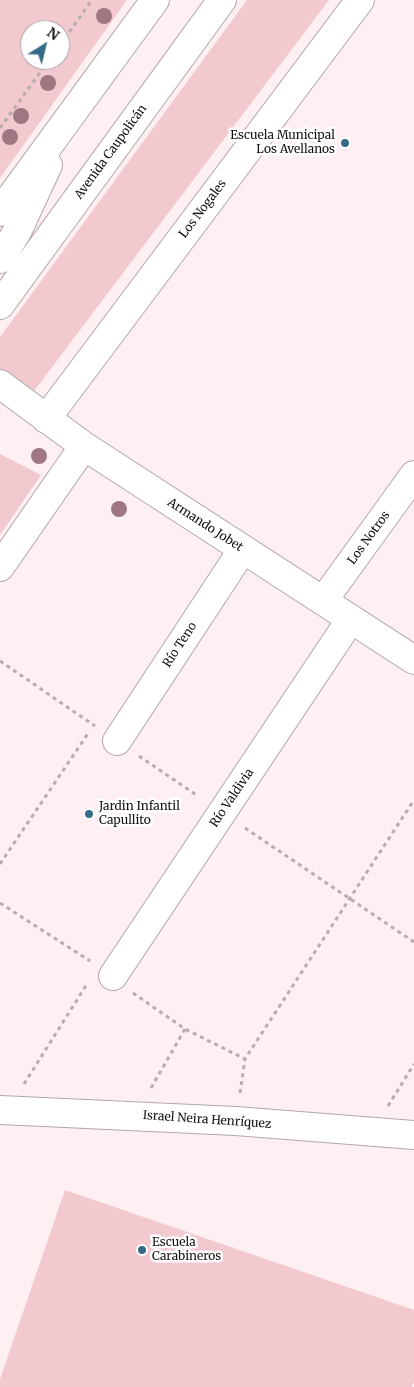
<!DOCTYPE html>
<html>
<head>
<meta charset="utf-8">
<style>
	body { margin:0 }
	#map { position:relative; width:414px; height:1387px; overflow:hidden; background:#fef0f2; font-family:Merriweather,serif }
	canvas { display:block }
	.north { position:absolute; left:20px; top:20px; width:50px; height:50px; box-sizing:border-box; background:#fff; border:1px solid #a2a0a0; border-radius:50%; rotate:36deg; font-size:14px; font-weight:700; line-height:20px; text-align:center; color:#161112 }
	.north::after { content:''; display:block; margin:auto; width:18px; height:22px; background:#366b87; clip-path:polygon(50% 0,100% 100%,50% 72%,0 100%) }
</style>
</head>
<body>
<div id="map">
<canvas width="414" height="1387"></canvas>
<div class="north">N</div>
</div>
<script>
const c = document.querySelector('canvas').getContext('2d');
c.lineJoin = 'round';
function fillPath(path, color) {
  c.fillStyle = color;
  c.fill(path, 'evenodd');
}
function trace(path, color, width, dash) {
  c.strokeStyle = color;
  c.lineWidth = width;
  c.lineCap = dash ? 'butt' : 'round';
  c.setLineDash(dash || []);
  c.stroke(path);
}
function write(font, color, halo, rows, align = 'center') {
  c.font = font + ' Merriweather,serif';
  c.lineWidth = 5;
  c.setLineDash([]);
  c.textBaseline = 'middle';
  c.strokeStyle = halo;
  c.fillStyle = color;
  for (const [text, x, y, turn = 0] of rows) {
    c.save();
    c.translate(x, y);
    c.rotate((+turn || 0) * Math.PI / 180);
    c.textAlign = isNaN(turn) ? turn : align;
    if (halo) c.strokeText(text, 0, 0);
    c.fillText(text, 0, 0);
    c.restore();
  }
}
fillPath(new Path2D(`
	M 0,0 L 127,0 L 0,178 ZM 30,30 L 60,30 L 60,60 L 30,60 Z
	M 247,0 L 329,0 L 31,395 L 0,373 L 0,337 Z
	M 0,454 L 41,475 L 0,535 Z
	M 65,1190 L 414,1310 L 414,1381 L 412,1387 L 0,1387 L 0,1379 Z`), '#f3c9d0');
const street = new Path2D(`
	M 0,384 L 84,446 L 414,660
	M 46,419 L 360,0
	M 0,567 L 84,446
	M 323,601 L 414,475
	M 117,741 L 243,549
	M 113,976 L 351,619
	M 0,1110 L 236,1121 L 414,1135`);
const primary = new Path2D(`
	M 0,212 L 155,0
	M 0,259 L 18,230 L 48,165
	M 0,305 L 222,0`);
trace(street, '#b3a6a8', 30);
trace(primary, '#b3a6a8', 30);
trace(new Path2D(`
	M 60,45 L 92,0
	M 0,128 L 49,60
	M 0,661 L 95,726
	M 139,756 L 198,796
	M 245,828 L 414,942
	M 0,864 L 89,732
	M 0,903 L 90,961
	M 133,993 L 185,1029 L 245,1059
	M 24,1084 L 87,984
	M 151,1088 L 185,1029
	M 240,1093 L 245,1059 L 414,800
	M 388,1106 L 414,1064`), '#b8adae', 3, [4, 4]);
trace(street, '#fff', 28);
trace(primary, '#fff', 28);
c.fillStyle = '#9f7681';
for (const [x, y] of [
	[104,16],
	[48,83],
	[21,116],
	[10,137],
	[39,456],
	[119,509]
]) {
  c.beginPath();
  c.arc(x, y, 8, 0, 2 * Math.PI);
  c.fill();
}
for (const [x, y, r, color] of [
	[345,143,5,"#366b87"],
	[89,814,5,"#366b87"],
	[142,1250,5,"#366b87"]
]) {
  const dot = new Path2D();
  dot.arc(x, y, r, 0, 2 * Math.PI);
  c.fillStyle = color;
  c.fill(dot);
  trace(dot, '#fff', 2);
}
write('12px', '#161112', '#fff', [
	["Escuela Municipal",335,136,"right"],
	["Los Avellanos",335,150,"right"],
	["Jardin Infantil",99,807],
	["Capullito",99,821],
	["Escuela",152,1243],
	["Carabineros",152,1257]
], 'left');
write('12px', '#161112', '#fff', [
	["Avenida Caupolicán",111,152,-54],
	["Los Nogales",203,209,-53],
	["Armando Jobet",205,525,33],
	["Los Notros",369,538,-54],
	["Río Teno",180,645,-57],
	["Río Valdivia",232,798,-56],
	["Israel Neira Henríquez",207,1120,4]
]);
</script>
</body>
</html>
